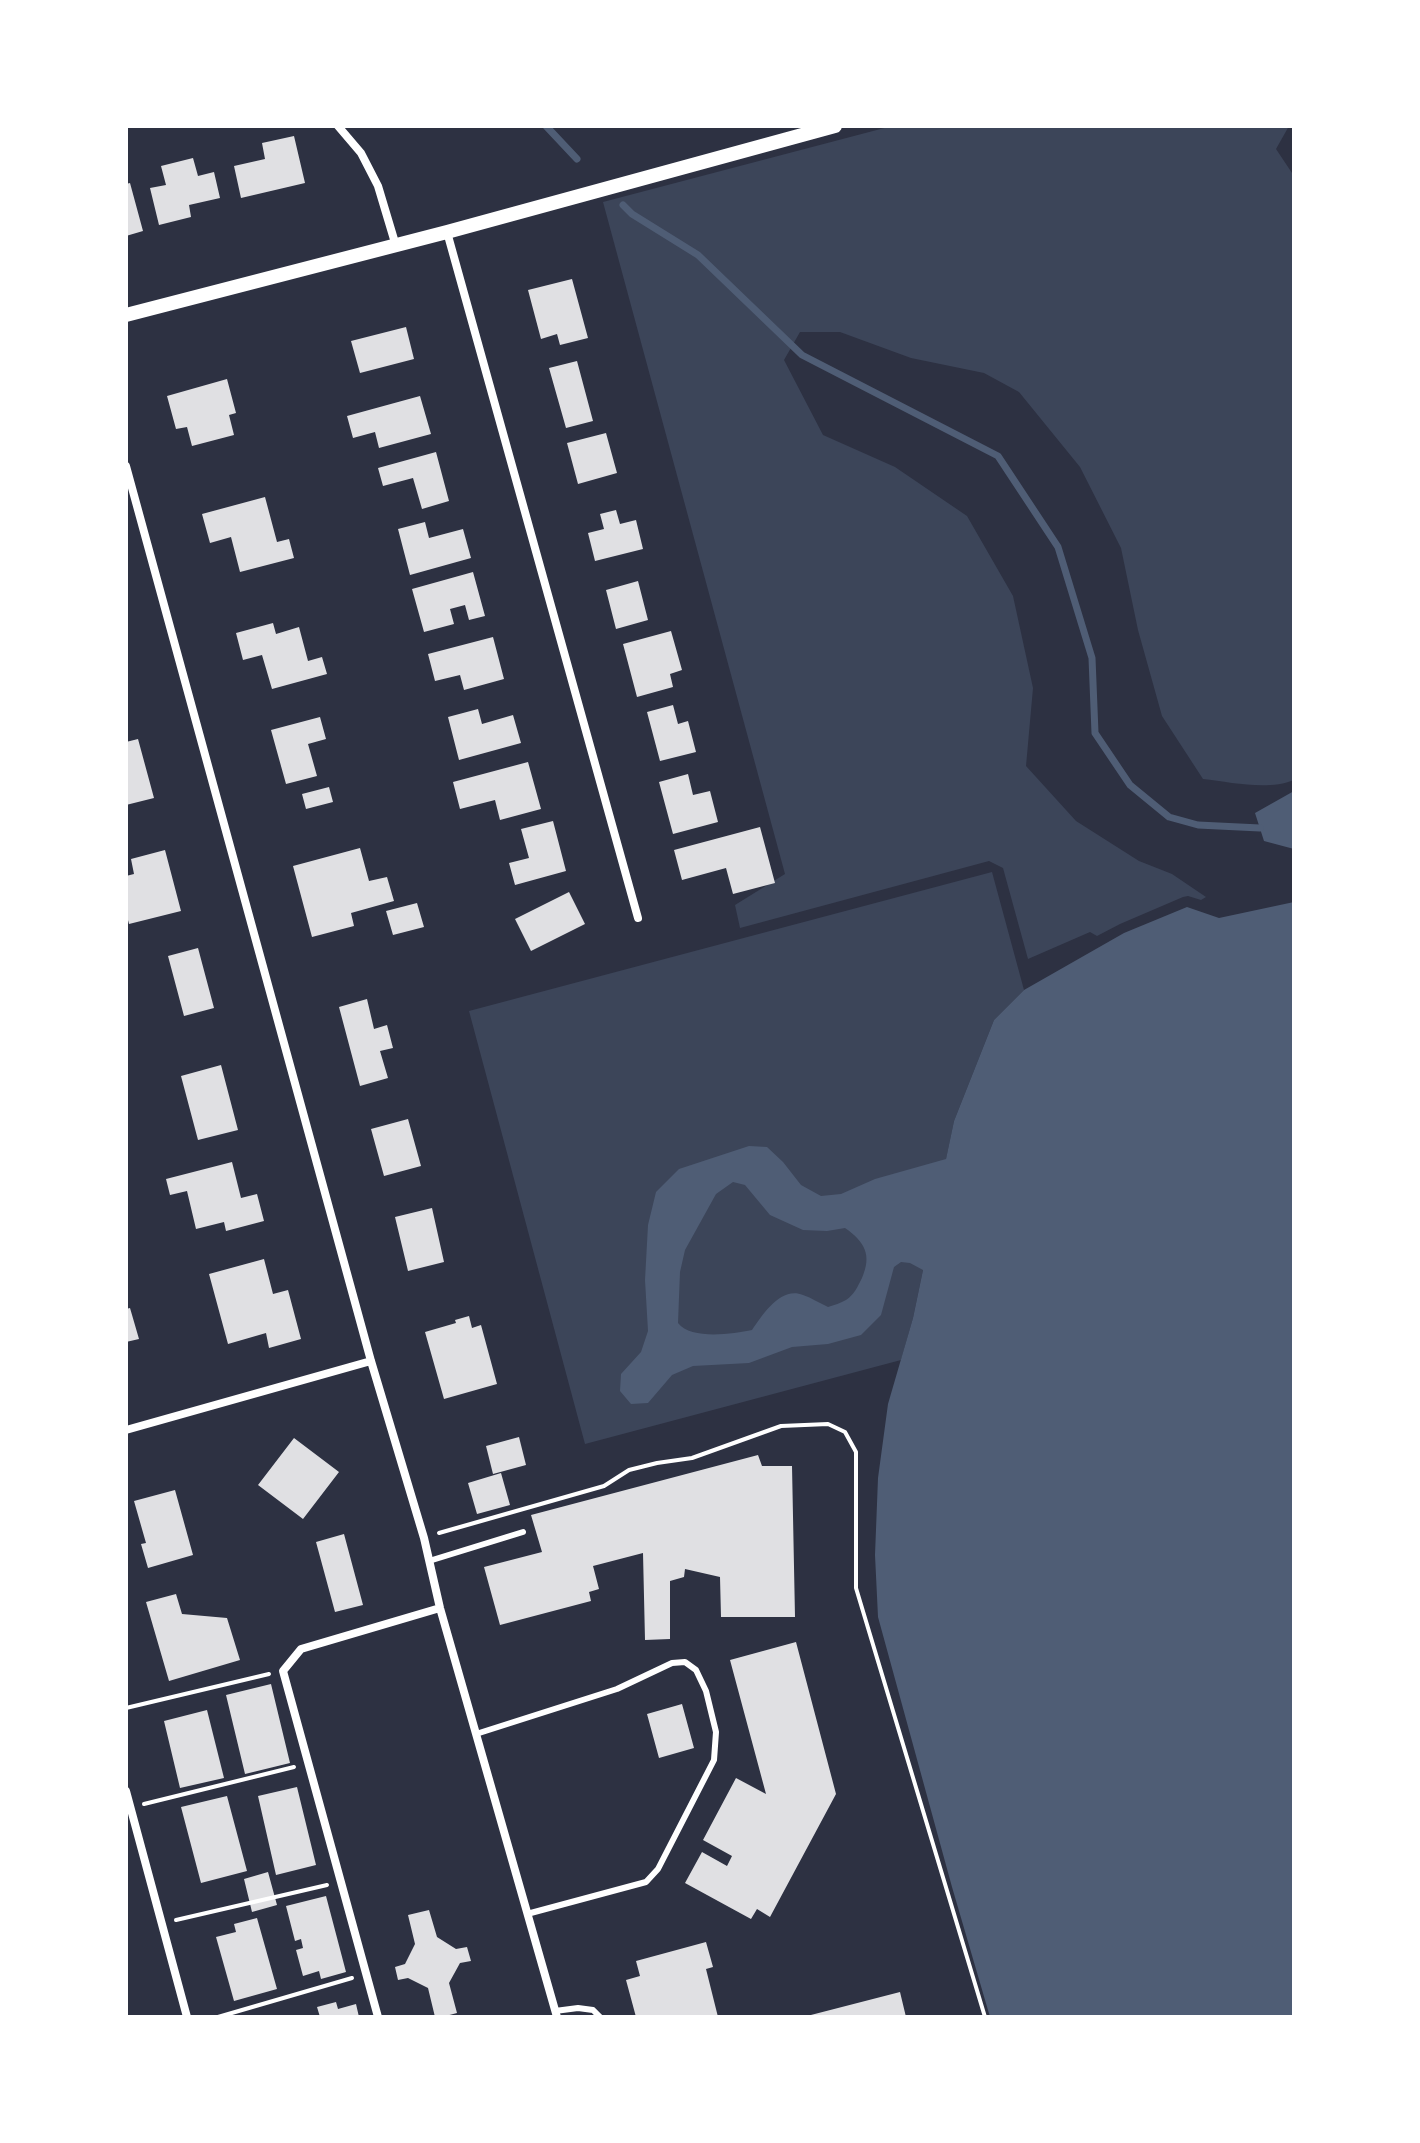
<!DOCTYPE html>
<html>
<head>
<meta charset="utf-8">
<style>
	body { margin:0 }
	#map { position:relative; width:1420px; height:2143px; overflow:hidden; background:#2d3142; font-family:Roboto,sans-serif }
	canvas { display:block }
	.frame { position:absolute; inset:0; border:128px solid #fff; pointer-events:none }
</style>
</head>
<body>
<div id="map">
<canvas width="1420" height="2143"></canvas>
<div class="frame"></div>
</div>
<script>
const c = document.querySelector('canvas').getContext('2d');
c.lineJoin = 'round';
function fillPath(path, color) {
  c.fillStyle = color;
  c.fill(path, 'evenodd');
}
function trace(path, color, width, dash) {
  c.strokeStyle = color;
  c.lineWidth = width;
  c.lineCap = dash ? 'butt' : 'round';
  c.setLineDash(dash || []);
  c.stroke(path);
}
fillPath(new Path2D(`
	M 892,126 L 1289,126 L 1276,149 L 1294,176 L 1294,780 C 1267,791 1231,782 1203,779 L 1162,716 L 1138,630 L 1121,548 L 1080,467 L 1019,392 L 984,373 L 911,358 L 840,332 L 800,332 L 784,360 L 823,435 L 895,467 L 967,516 L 1013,596 L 1033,688 L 1026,766 L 1076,821 L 1139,861 L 1172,874 L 1206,897 L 1201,900 L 1188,896 L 1183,897 L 1120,924 L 1097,936 L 1090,932 L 1028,959 L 1003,868 L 989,861 L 740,928 L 735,905 L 785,874 L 603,202 Z
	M 992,872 L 1024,990 L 994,1020 L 954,1121 L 913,1318 L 901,1360 L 585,1444 L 469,1011 Z`), '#3c4559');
fillPath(new Path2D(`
	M 1294,791 L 1294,849 L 1264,841 L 1255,813 Z
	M 1294,902 L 1294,2017 L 990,2017 L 952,1887 L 878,1617 L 875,1555 L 878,1478 L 888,1404 L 913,1318 L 923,1270 L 910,1263 L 901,1262 L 894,1267 L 881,1315 L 861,1335 L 828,1344 L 792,1347 L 749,1363 L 693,1366 L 672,1375 L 648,1403 L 631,1404 L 620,1391 L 621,1374 L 641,1352 L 648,1331 L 645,1280 L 648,1225 L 656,1192 L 679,1169 L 749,1146 L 767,1147 L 783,1162 L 801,1185 L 821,1196 L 841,1194 L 875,1179 L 946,1159 L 954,1121 L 994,1020 L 1024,990 L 1124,933 L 1187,907 L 1219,918 ZM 733,1182 L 745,1185 L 770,1215 L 803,1230 L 827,1231 L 845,1228 C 865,1242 872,1255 862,1278 C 858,1286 854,1295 846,1300 C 841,1303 834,1305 828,1307 C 819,1303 812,1298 803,1295 C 781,1286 763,1314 752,1330 C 732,1334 691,1340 678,1323 L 680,1272 L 685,1250 L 716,1194 Z`), '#4f5d75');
trace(new Path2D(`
	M 546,126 L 577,159
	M 623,205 L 632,214 L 698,255 L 802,355 L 998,456 L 1058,547 L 1092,658 L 1095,733 L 1130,785 L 1169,817 L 1198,825 L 1260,828`), '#4f5d75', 7);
fillPath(new Path2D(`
	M 294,136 L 305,183 L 241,198 L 234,166 L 265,159 L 262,143 Z
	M 193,158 L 198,176 L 214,172 L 220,198 L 189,205 L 191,217 L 159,225 L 150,188 L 166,185 L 161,166 Z
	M 130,183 L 143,231 L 126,236 L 126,184 Z
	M 572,279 L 588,338 L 560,345 L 557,334 L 541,339 L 528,290 Z
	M 406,327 L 414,359 L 360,373 L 351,341 Z
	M 577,361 L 593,421 L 566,428 L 549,368 Z
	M 227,379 L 236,413 L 229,415 L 234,435 L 192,446 L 187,427 L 176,429 L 167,396 Z
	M 420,396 L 431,434 L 379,448 L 375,432 L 353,438 L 347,416 Z
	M 606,433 L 617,473 L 578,484 L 567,443 Z
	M 436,452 L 449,501 L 422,509 L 413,478 L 383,486 L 378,468 Z
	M 265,497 L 277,542 L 289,539 L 294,558 L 240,572 L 231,537 L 210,543 L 202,514 Z
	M 616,510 L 620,524 L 636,520 L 643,549 L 595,561 L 588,533 L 604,529 L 600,514 Z
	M 425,522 L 429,538 L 463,529 L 471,558 L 410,575 L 398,529 Z
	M 473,572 L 485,616 L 469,620 L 465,605 L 450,609 L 454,624 L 424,632 L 412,589 Z
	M 638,581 L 648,620 L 616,629 L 606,590 Z
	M 273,623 L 276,634 L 299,627 L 308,661 L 322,657 L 327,674 L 272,689 L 262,655 L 243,660 L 236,633 Z
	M 671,631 L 682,670 L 670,674 L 673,687 L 637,697 L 623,644 Z
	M 493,637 L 504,679 L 464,690 L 460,675 L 435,681 L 428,654 Z
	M 673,705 L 678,724 L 688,721 L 696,752 L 660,761 L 647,712 Z
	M 478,709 L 482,724 L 513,715 L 521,743 L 459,760 L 448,717 Z
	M 320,717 L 326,739 L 308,744 L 317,776 L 286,784 L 271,730 Z
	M 138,739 L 154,798 L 126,805 L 126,742 Z
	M 528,762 L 541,809 L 500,820 L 495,800 L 460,809 L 453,782 Z
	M 688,774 L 693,795 L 710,791 L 718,822 L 673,834 L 659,782 Z
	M 329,787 L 333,802 L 306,809 L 302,794 Z
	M 553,821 L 566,871 L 515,885 L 509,863 L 529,858 L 521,829 Z
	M 760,827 L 775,883 L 733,894 L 726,868 L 682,880 L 674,850 Z
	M 360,848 L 369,881 L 387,877 L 394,901 L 351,913 L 354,926 L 312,937 L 293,866 Z
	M 165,850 L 181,911 L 129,924 L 126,912 L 126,876 L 134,874 L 131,859 Z
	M 569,892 L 585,924 L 531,951 L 515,919 Z
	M 417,903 L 424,927 L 393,935 L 386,911 Z
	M 198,948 L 214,1008 L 184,1016 L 168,956 Z
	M 367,999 L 374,1029 L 387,1025 L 393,1048 L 380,1051 L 388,1078 L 360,1086 L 339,1007 Z
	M 221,1065 L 238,1130 L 198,1140 L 181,1076 Z
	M 408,1119 L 421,1166 L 384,1176 L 371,1129 Z
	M 232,1162 L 241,1198 L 257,1194 L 264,1221 L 226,1231 L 224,1222 L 196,1229 L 187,1191 L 170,1195 L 166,1179 Z
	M 432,1208 L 444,1262 L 408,1271 L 395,1217 Z
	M 264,1259 L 273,1294 L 288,1290 L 301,1339 L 269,1348 L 266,1333 L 228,1344 L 209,1274 Z
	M 130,1308 L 139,1339 L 126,1342 L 126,1309 Z
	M 469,1316 L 472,1328 L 481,1325 L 497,1384 L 444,1399 L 425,1332 L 456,1323 L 455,1320 Z
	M 519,1437 L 526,1465 L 493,1474 L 486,1446 Z
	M 294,1438 L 339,1472 L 303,1519 L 258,1485 Z
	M 758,1455 L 762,1466 L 792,1466 L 795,1617 L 721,1617 L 720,1577 L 685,1569 L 684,1577 L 670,1581 L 670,1639 L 645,1640 L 643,1553 L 593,1566 L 599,1589 L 589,1592 L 591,1601 L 500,1625 L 484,1567 L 542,1552 L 531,1515 Z
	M 501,1473 L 510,1505 L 477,1514 L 468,1483 Z
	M 175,1490 L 193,1555 L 148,1568 L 141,1544 L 146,1543 L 134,1501 Z
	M 344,1534 L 363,1605 L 335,1612 L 316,1542 Z
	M 176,1594 L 182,1614 L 227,1618 L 240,1660 L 169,1681 L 146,1602 Z
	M 796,1642 L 836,1794 L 770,1917 L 757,1909 L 751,1919 L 685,1883 L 702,1852 L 727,1866 L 732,1856 L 703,1840 L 736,1778 L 766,1794 L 730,1660 Z
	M 271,1684 L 290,1763 L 245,1774 L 226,1695 Z
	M 682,1704 L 694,1748 L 659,1758 L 647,1714 Z
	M 207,1710 L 224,1778 L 180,1788 L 164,1721 Z
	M 297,1787 L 316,1865 L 276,1875 L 258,1796 Z
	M 227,1796 L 247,1871 L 201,1883 L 181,1807 Z
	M 268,1872 L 277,1905 L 252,1912 L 244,1879 Z
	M 326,1896 L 346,1972 L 321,1979 L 319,1971 L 303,1976 L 296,1950 L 303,1948 L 301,1939 L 295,1941 L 286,1906 Z
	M 429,1910 L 437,1937 L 456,1949 L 467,1947 L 471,1961 L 460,1963 L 449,1983 L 457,2013 L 442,2017 L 435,2017 L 428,1988 L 408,1978 L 398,1980 L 395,1967 L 405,1964 L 415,1944 L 408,1915 Z
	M 257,1918 L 277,1989 L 234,2001 L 216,1937 L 236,1932 L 234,1924 Z
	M 706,1942 L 713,1967 L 706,1969 L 718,2017 L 636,2017 L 626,1980 L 640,1976 L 636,1961 Z
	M 900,1992 L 906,2017 L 807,2017 L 807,2016 Z
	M 336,2002 L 338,2009 L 356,2004 L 359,2017 L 320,2017 L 317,2007 Z`), '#e0e0e3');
trace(new Path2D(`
	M 439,1533 L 604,1486 L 629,1470 L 657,1463 L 692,1458 L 781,1426 L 828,1424 L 845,1432 L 856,1452 L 856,1588 L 985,2017
	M 126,1708 L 269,1674
	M 144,1804 L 294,1767
	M 176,1920 L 327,1885
	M 218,2017 L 352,1978`), '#fff', 4);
trace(new Path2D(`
	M 429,1561 L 523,1532
	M 476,1734 L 617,1689 L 672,1663 L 685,1662 L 696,1670 L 706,1691 L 716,1732 L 714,1760 L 658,1869 L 646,1882 L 527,1914
	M 555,2011 L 578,2008 L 593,2010 L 600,2017`), '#fff', 6);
trace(new Path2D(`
	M 338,126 L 361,153 L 378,186 L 396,246
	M 447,232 L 638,918
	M 126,466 L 371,1361 L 424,1538 L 440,1608 L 557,2017
	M 126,1430 L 371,1361
	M 126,1791 L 187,2017
	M 378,2017 L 283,1671 L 301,1649 L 440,1608`), '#fff', 8);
trace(new Path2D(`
	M 126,315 L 447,232 L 835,126`), '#fff', 14);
</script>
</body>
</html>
